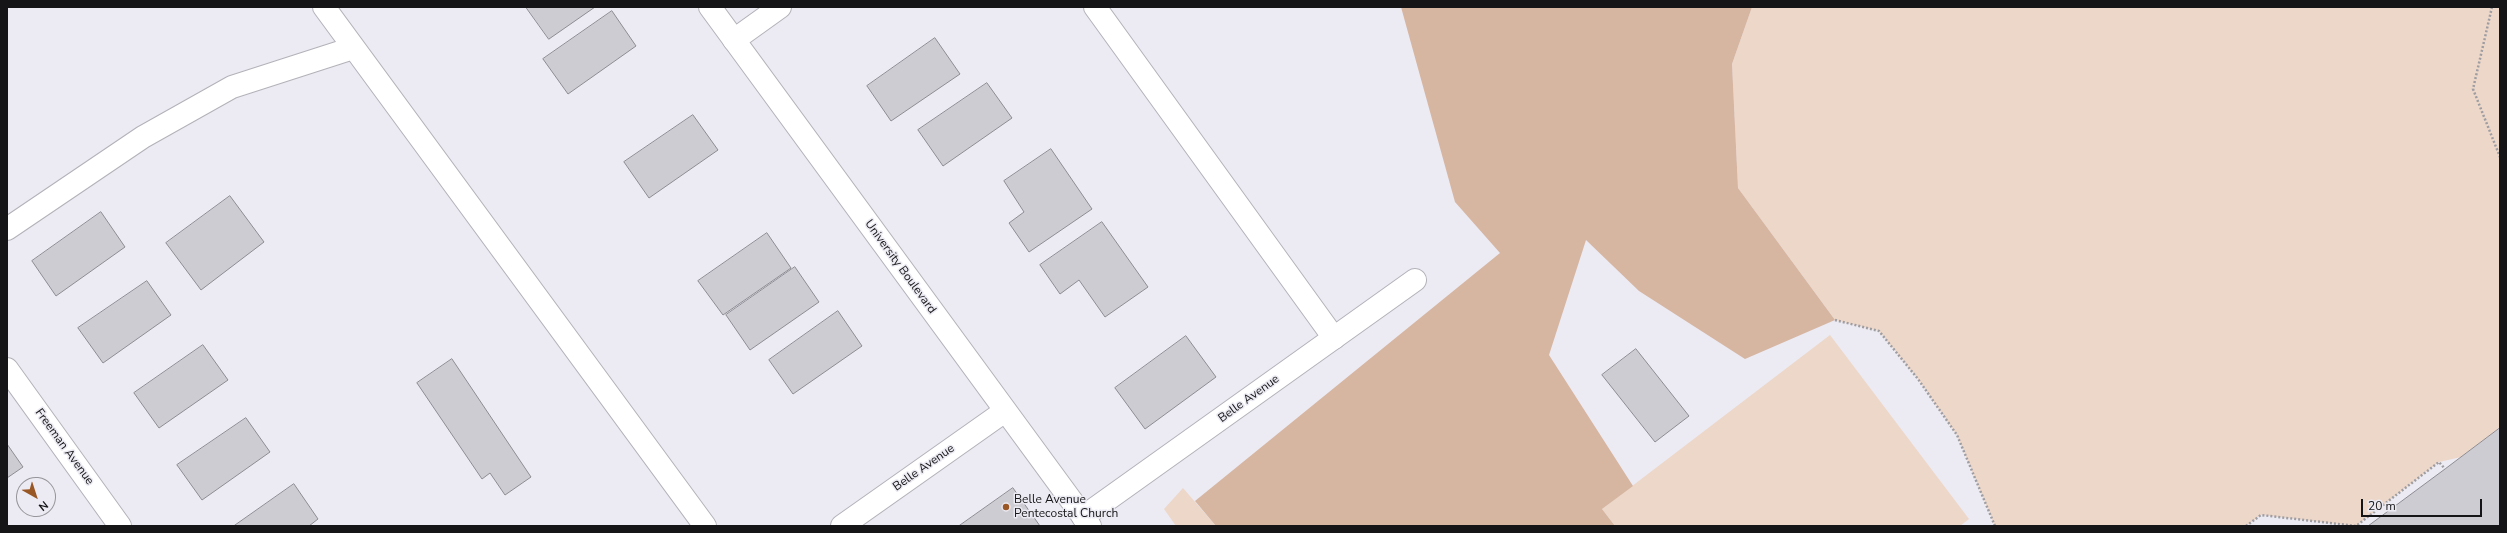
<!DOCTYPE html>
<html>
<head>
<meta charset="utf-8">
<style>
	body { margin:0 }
	#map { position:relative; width:2507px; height:533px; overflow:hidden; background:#eceaf2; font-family:"Nunito Sans",sans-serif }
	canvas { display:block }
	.frame { position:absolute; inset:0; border:8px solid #151517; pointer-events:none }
	.north { position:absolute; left:16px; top:477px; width:40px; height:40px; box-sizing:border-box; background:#eceaf2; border:1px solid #96959a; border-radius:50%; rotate:141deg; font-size:11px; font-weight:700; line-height:16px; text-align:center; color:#151517 }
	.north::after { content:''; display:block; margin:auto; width:14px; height:18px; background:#9a5726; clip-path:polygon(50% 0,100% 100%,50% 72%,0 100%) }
	.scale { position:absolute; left:2361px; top:499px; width:121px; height:18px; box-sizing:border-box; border:2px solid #151517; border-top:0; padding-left:5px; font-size:12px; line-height:14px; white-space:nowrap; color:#151517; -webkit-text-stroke:3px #eceaf2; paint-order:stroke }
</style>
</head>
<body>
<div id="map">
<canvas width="2507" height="533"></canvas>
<div class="frame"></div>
<div class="north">N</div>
<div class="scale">20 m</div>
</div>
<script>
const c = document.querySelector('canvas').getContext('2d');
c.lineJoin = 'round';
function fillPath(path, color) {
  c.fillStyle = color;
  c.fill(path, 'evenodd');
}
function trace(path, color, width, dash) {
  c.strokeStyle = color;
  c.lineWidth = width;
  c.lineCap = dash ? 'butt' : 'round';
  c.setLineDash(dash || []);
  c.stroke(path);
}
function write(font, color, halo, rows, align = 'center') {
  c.font = font + ' "Nunito Sans",sans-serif';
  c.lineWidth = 3;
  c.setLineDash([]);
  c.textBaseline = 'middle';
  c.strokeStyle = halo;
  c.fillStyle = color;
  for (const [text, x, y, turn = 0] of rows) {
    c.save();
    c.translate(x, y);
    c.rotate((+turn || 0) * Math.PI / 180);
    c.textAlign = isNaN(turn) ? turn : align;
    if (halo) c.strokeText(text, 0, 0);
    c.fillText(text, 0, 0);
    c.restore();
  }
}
fillPath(new Path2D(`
	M 1752,7 L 2500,7 L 2500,428 L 2461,457 L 2439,462 L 2356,526 L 2261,515 L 2246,526 L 1995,526 L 1957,435 L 1918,379 L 1879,331 L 1835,320 L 1738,188 L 1732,64 Z
	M 1830,335 L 1969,519 L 1960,526 L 1615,526 L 1602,509 Z
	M 1183,488 L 1216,526 L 1176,526 L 1164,509 Z`), '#edd7c9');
fillPath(new Path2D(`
	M 1401,7 L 1752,7 L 1732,64 L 1738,188 L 1835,320 L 1745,359 L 1639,291 L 1586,240 L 1549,355 L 1633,486 L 1602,509 L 1615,526 L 1216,526 L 1195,501 L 1500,253 L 1455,202 Z`), '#d6b5a1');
const building = new Path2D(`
	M 526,7 L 595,7 L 549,39 Z
	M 612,11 L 636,46 L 568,94 L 543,59 Z
	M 935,38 L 960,74 L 891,121 L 867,86 Z
	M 987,83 L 1012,118 L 943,166 L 918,130 Z
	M 693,115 L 718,150 L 649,198 L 624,162 Z
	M 1051,149 L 1092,209 L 1029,252 L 1009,223 L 1024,212 L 1004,181 Z
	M 230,196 L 264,242 L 201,290 L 166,243 Z
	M 101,212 L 125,247 L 56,296 L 32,261 Z
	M 1102,222 L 1148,287 L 1105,317 L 1079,280 L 1060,294 L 1040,265 Z
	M 767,233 L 791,268 L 723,315 L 698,281 Z
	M 795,267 L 819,302 L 750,350 L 726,315 Z
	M 147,281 L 171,315 L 103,363 L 78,328 Z
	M 838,311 L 862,346 L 793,394 L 769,360 Z
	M 1186,336 L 1216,377 L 1145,429 L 1115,388 Z
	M 203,345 L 228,380 L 159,428 L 134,393 Z
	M 1636,349 L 1689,416 L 1655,442 L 1602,375 Z
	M 452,359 L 531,477 L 505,495 L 490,473 L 482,479 L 417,383 Z
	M 246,418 L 270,452 L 202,500 L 177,465 Z
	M 2500,428 L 2500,526 L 2368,526 L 2445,469 Z
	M 7,444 L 23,467 L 7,478 Z
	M 294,484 L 318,519 L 309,526 L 234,526 Z
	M 1013,488 L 1040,526 L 959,526 Z`);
fillPath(building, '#cdccd3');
trace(building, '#8d8c93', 1);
const service = new Path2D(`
	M 324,7 L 705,526
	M 1095,7 L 1334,338
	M 7,229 L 143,137 L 232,87 L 353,48`);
const minor = new Path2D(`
	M 734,40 L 780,7
	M 7,369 L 120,526
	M 1083,517 L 1415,280
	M 842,526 L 1005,411`);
const tertiary = new Path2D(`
	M 710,7 L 1090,526`);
trace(service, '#b3b2b9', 24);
trace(minor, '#b3b2b9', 24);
trace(tertiary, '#b3b2b9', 24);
trace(new Path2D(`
	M 2492,7 L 2473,89 L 2500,157
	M 1835,320 L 1879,331 L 1918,379 L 1957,435 L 1995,526
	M 2246,526 L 2261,515 L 2356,526 L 2439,462 L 2445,469`), '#9e9da2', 2.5, [2, 2]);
trace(service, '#fff', 22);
trace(minor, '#fff', 22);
trace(tertiary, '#fff', 22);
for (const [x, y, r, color] of [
	[1006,507,4,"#9a5726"]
]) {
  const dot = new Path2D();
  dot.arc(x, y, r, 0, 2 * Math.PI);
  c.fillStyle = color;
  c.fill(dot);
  trace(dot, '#eceaf2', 1.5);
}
write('12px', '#151517', '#eceaf2', [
	["University Boulevard",900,267,54],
	["Belle Avenue",1249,399,-36],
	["Freeman Avenue",64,447,54],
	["Belle Avenue",924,468,-35]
]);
write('12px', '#151517', '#eceaf2', [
	["Belle Avenue",1014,500],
	["Pentecostal Church",1014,514]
], 'left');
</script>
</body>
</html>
